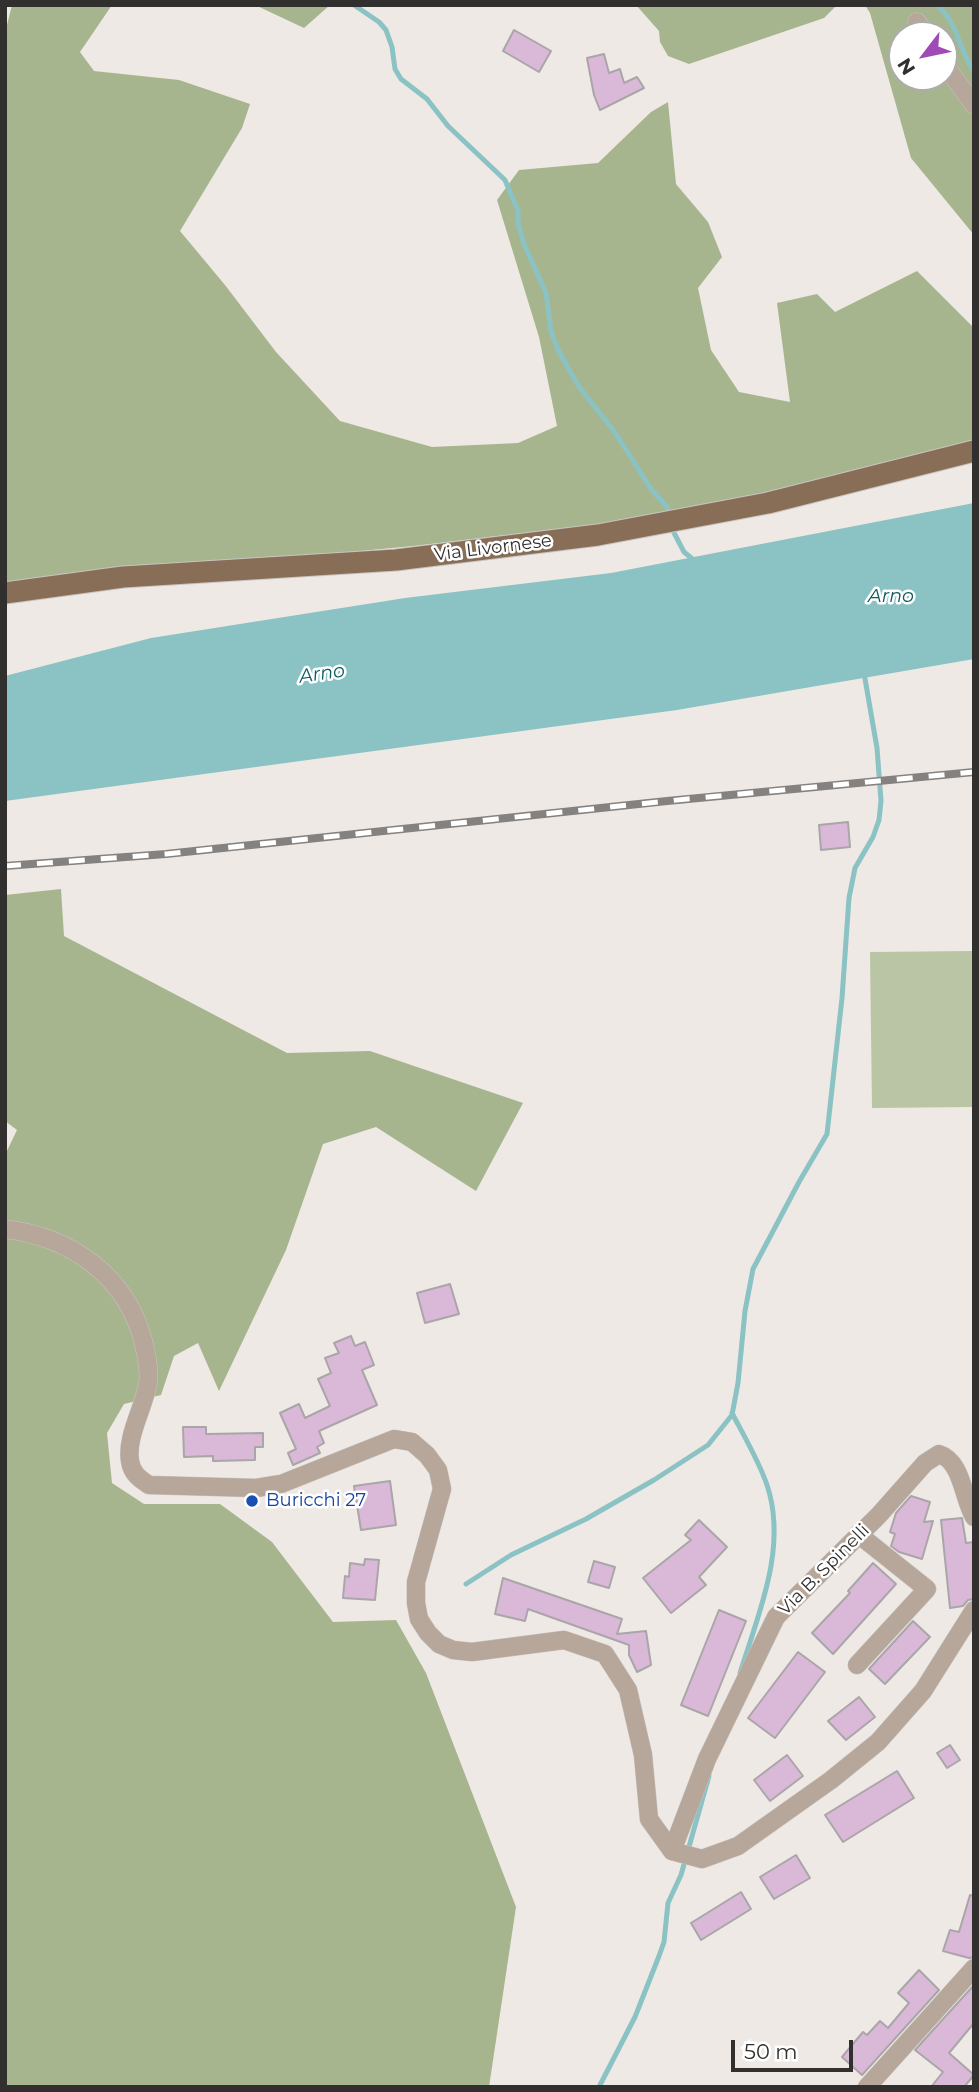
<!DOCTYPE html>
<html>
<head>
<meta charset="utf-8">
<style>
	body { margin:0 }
	#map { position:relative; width:979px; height:2092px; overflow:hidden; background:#eee9e5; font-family:Montserrat,sans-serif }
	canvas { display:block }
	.frame { position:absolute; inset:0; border:7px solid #32302f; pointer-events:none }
	.north { position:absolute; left:888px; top:21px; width:70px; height:70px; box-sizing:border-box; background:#fff; border:2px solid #adacac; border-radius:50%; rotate:238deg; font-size:19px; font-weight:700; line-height:28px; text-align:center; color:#32302f }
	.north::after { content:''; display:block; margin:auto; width:24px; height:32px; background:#a04ab8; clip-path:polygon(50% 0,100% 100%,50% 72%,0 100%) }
	.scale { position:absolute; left:731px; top:2040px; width:122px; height:32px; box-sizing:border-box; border:4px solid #32302f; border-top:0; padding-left:9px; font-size:21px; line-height:24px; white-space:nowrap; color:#32302f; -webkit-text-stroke:5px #fff; paint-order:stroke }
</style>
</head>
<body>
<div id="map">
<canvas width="979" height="2092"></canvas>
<div class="frame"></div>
<div class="north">N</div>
<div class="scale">50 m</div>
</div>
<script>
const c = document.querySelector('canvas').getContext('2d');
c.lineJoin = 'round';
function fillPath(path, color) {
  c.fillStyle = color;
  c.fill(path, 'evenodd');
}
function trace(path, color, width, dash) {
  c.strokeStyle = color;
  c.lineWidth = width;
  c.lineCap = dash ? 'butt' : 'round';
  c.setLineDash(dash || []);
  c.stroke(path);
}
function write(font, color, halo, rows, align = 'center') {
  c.font = font + ' Montserrat,sans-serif';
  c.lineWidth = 5;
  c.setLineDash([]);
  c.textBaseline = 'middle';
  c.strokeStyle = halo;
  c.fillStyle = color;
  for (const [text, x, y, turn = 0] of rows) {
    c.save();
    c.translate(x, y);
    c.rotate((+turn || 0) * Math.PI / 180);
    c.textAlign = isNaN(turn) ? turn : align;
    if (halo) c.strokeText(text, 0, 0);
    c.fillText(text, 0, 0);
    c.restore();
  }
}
fillPath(new Path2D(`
	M 974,951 L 974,1107 L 872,1108 L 870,952 Z`), '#b9c5a4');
fillPath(new Path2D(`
	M 12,5 L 112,5 L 80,52 L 94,71 L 179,80 L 250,104 L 242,128 L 180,231 L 225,285 L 276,352 L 340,421 L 432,447 L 518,443 L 557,426 L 539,337 L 497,200 L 519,170 L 598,163 L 651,112 L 668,102 L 676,184 L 708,222 L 722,257 L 698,288 L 711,350 L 739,392 L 790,402 L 777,303 L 817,294 L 835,312 L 917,271 L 972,326 L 974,325 L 974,445 L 734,501 L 616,522 L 413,546 L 5,585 L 5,33 Z
	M 255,5 L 330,5 L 304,28 Z
	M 636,5 L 837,5 L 824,18 L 689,64 L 668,56 L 660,42 L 659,31 Z
	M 865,5 L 974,5 L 974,235 L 911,158 L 870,13 ZM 902,35 L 944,35 L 944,77 L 902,77 Z
	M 61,889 L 64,936 L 287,1053 L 370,1051 L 523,1103 L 476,1191 L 376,1127 L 323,1144 L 286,1250 L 219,1391 L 198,1343 L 174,1356 L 161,1395 L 124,1404 L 107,1433 L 112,1483 L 144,1504 L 220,1504 L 272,1542 L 333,1622 L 396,1620 L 426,1673 L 516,1907 L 489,2087 L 5,2087 L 5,1155 L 17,1130 L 5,1121 L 5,895 Z`), '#a7b58e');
fillPath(new Path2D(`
	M 974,503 L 974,659 L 677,710 L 5,801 L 5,676 L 151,638 L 405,598 L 611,573 Z`), '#8bc2c3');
trace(new Path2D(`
	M 354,5 L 379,22 L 386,30 L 392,47 L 395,69 L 401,79 L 427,99 L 448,126 L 505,180 L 518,211 L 518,223 L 524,244 L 546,293 L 551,331 L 558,350 L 579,387 L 614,431 L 651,489 L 667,507 L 669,517
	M 938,6 C 960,27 957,47 974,71
	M 671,527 L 684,552 L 695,561
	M 732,1413 C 744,1436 759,1461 767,1485 C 788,1547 758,1615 740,1673
	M 466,1584 L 511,1555 L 586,1519 L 654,1480 L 708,1445 L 732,1415 L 738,1383 L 745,1311 L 753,1269 L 799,1182 L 827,1134 L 842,998 L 849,898 L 855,868 L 873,837 L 879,820 L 881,801 L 877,748 L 864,673
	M 599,2087 L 635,2017 L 659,1956 L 664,1942 L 668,1903 L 681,1875 L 709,1776`), '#8bc2c3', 5);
const building = new Path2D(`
	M 514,30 L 551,51 L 539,72 L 503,51 Z
	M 604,54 L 609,73 L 620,69 L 624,83 L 637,77 L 644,88 L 600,110 L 594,95 L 587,58 Z
	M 848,822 L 850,847 L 821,850 L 819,825 Z
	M 450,1284 L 459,1314 L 425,1323 L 417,1293 Z
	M 351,1336 L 355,1346 L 365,1342 L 374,1365 L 362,1370 L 377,1405 L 319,1431 L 324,1443 L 317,1447 L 320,1453 L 293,1465 L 288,1453 L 296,1449 L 280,1413 L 299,1404 L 305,1418 L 330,1406 L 318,1379 L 331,1373 L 325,1358 L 339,1353 L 334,1343 Z
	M 183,1427 L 206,1427 L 206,1434 L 263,1433 L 263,1447 L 255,1447 L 255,1460 L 213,1461 L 213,1456 L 184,1457 Z
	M 390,1481 L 396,1525 L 361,1530 L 354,1486 Z
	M 911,1496 L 930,1502 L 924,1522 L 933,1521 L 922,1559 L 899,1552 L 891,1546 L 895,1534 L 890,1532 L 896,1513 Z
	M 962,1518 L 966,1543 L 974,1542 L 974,1599 L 968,1600 L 963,1606 L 950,1608 L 941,1520 Z
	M 699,1520 L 727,1547 L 699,1577 L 706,1585 L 671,1613 L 643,1578 L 691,1540 L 685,1535 Z
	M 365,1559 L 379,1560 L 375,1600 L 343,1598 L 345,1576 L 349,1577 L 350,1563 L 364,1565 Z
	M 594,1561 L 615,1567 L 609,1588 L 588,1582 Z
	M 873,1563 L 896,1584 L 833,1654 L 812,1633 L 850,1593 L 848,1591 Z
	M 503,1578 L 622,1619 L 617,1634 L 646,1631 L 651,1665 L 637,1672 L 629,1655 L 629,1645 L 528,1609 L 525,1621 L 495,1614 Z
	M 719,1610 L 746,1621 L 708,1716 L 681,1705 Z
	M 913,1621 L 930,1637 L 885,1684 L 869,1669 Z
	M 798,1652 L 825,1672 L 775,1738 L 748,1718 Z
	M 859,1697 L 875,1717 L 846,1740 L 828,1721 Z
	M 950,1745 L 960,1760 L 947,1768 L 937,1753 Z
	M 787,1755 L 803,1776 L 770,1801 L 754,1780 Z
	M 897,1771 L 914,1798 L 843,1842 L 825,1815 Z
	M 796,1855 L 810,1878 L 774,1899 L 760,1877 Z
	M 741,1892 L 751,1909 L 701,1940 L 691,1923 Z
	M 970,1895 L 974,1896 L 974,1957 L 969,1958 L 943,1951 L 950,1930 L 959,1932 Z
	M 919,1970 L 939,1990 L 862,2075 L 842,2057 L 863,2032 L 867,2035 L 880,2021 L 888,2028 L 909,2003 L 898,1993 Z
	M 974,1985 L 974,2023 L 949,2053 L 974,2075 L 964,2087 L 931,2087 L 943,2072 L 915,2050 Z`);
fillPath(building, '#dab9d8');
trace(building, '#aaa5a9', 2);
const street = new Path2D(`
	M 917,22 L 926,35
	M 944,64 L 974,105
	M 5,1229 C 71,1237 125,1275 143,1340 C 146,1353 150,1370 148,1383 C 144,1408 126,1436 130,1461 C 132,1474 140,1479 149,1485 L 256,1488 L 281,1484 L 394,1439 L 412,1442 L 427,1455 L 438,1470 L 442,1489 L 416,1582 L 416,1603 L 419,1619 L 428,1633 L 439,1644 L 453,1650 L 472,1652 L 564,1640 L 605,1654 L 628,1690 L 643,1755 L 649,1819 L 672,1851 L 702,1859 L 738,1846 L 831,1780 L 878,1742 L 923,1691 L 974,1610
	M 857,1665 L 927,1589 L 858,1534
	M 672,1851 L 707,1759 L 776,1617 L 879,1515 L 925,1463 L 939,1454 C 962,1461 963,1498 974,1517
	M 867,2087 L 974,1968`);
const primary = new Path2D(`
	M 5,593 L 123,577 L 396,560 L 598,535 L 768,503 L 974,451`);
trace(street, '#c8c4c1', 19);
trace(primary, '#c8c4c1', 23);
trace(street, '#b6a79a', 18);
trace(primary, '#896e57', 21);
const rail = new Path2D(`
	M 5,866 L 166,854 L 667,801 L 974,772`);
trace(rail, '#84817f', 8);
trace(rail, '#fff', 5, [16]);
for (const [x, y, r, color] of [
	[252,1501,7,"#1a4fb4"]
]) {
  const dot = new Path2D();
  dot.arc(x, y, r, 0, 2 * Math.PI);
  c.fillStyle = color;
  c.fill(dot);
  trace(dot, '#fff', 2.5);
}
write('18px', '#32302f', '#fff', [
	["Via Livornese",493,548,-7],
	["Via B. Spinelli",824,1570,-45]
]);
write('18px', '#164399', '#fff', [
	["Buricchi 27",266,1501]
], 'left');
write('italic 19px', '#0e5c5e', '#fff', [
	["Arno",891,596],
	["Arno",322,674,-8]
]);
</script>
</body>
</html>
